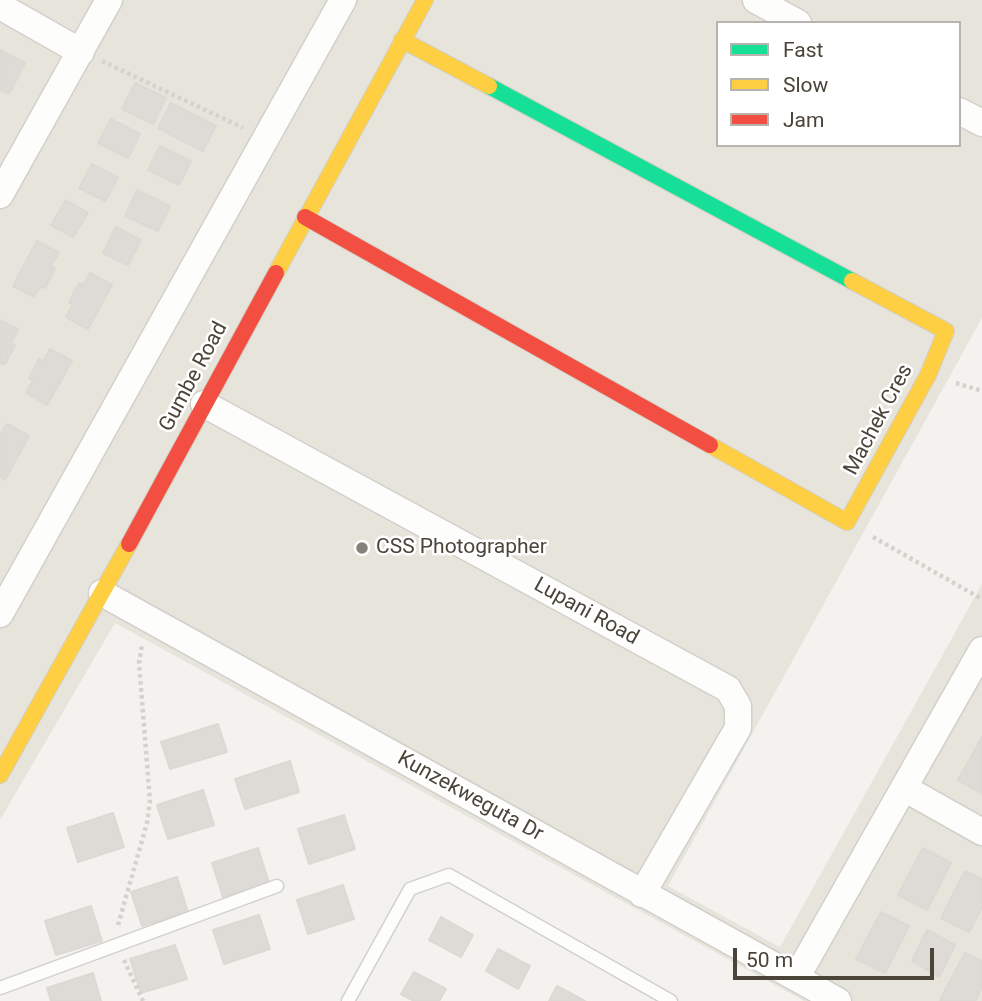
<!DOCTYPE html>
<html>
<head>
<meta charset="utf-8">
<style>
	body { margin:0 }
	#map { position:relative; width:982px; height:1001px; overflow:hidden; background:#f4f2ee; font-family:Roboto,sans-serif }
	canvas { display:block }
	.legend { position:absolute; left:716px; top:21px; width:245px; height:126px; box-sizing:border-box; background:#fff; border:2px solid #b7b4b0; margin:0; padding:9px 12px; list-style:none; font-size:21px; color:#4b4439 }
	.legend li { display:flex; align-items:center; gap:14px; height:35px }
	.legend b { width:35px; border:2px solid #b7b4b0 }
	.scale { position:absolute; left:733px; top:948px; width:201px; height:32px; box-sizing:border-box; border:4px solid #4b4439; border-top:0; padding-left:9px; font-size:21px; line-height:24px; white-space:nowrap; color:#4b4439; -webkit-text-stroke:5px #fff; paint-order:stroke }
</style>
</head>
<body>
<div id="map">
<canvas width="982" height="1001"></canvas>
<ul class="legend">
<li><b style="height:9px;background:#16e098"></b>Fast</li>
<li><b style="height:9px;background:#ffcf43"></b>Slow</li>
<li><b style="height:9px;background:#f24e42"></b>Jam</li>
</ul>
<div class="scale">50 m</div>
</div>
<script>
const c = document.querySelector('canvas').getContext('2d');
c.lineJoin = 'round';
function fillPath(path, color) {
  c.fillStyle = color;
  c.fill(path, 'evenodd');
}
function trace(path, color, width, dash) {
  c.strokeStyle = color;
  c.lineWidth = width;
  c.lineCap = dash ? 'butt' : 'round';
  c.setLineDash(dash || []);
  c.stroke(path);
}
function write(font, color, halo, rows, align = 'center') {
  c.font = font + ' Roboto,sans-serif';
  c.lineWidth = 5;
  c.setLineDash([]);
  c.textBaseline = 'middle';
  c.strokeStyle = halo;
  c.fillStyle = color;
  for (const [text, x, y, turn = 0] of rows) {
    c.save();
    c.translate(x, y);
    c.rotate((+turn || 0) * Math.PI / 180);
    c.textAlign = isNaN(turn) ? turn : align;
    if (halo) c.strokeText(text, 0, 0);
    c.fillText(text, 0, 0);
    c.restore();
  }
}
fillPath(new Path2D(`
	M 0,0 L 982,0 L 982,318 L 668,886 L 780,947 L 982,584 L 982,1001 L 804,1001 L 115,623 L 0,820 ZM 718,23 L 959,23 L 959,145 L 718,145 Z`), '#e7e4dc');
const building = new Path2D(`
	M 0,50 L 25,63 L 9,94 L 0,89 Z
	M 135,83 L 166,98 L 153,124 L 122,109 Z
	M 171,103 L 216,126 L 203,151 L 158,128 Z
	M 111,119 L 140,134 L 128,158 L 98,143 Z
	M 160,146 L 191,161 L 179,185 L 148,170 Z
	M 92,164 L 118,178 L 105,201 L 79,188 Z
	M 137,190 L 170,206 L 158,231 L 125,216 Z
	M 66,200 L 88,213 L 73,237 L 51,225 Z
	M 116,227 L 141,240 L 128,265 L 103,253 Z
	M 37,241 L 59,253 L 51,266 L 55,269 L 45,288 L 41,286 L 34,297 L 13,286 Z
	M 90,273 L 112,285 L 88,329 L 66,317 L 73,304 L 69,302 L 79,283 L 84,285 Z
	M 0,320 L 18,329 L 11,343 L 15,345 L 5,364 L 0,363 Z
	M 50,349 L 72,361 L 47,405 L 26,393 L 33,380 L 29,378 L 39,359 L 43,361 Z
	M 7,424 L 29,436 L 5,480 L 0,477 L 0,435 Z
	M 218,724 L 227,752 L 170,769 L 161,742 Z
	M 982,737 L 982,794 L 958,780 Z
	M 290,761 L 299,792 L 245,809 L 235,779 Z
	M 203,790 L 214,825 L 168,839 L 157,805 Z
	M 113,813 L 124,847 L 78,862 L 67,828 Z
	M 344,815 L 355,849 L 309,864 L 298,829 Z
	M 258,848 L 269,883 L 223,897 L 212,863 Z
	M 923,848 L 951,863 L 927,910 L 898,895 Z
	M 965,871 L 982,879 L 982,907 L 969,932 L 941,918 Z
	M 177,877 L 188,912 L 142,926 L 131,892 Z
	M 343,885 L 354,919 L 308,934 L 297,900 Z
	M 91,906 L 102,941 L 56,955 L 45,921 Z
	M 881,912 L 909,926 L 885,973 L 856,959 Z
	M 259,915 L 270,949 L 224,964 L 213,930 Z
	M 441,917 L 473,935 L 461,957 L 429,940 Z
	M 927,930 L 955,945 L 939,977 L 912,961 Z
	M 175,945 L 187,979 L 141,993 L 130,959 Z
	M 498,949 L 530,966 L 518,989 L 486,971 Z
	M 965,953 L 982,961 L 982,988 L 975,1001 L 943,1001 L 940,1000 Z
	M 414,972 L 446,989 L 439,1001 L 414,1001 L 401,994 Z
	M 93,973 L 101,1001 L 51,1001 L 47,988 Z
	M 557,986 L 585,1001 L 549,1001 Z`);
fillPath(building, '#dedbd6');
trace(building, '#dcd9d4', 2);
const lane = new Path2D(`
	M 0,988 L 277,886
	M 348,1001 L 410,889 L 449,875 L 671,1001`);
const street = new Path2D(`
	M 756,0 L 798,23
	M 0,6 L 81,52
	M 959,111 L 982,123
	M 0,195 L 109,0
	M 204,404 L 728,689 L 738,706 L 738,728 L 642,894
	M 102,593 L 838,1001
	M 0,614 L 343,0
	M 904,788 L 982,832
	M 796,978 L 982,650`);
const fast = new Path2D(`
	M 489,86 L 852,281`);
const slow = new Path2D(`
	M 402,40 L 489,86
	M 276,273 L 425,0
	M 710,445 L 847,522 L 928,375 L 946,331 L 852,281
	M 0,775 L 129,544`);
const jam = new Path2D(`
	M 305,217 L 710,445
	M 129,544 L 276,273`);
trace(lane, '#d2d0cb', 15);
trace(street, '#d2d0cb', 29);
trace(fast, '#d3cfc5', 18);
trace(slow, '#d3cfc5', 18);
trace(jam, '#d3cfc5', 18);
trace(new Path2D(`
	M 102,61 L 243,128
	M 956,383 L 982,391
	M 873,537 L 982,599
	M 118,925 L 147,823 L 150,801 L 139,663 L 142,645
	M 124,960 L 143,1001`), '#d3d2cc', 4.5, [3.5, 3.5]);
trace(lane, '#fdfdfc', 12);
trace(street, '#fdfdfc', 26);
trace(fast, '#16e098', 16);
trace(slow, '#ffcf43', 16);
trace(jam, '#f24e42', 16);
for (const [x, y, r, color] of [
	[362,548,7,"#868178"]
]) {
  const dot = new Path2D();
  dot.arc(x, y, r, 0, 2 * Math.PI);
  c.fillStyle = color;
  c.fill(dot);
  trace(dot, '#fff', 2.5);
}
write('21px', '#4b4439', '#fff', [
	["Gumbe Road",194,377,-62],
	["Machek Cres",879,420,-62],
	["Lupani Road",586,612,29],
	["Kunzekweguta Dr",470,797,29]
]);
write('21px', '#4b4439', '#fff', [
	["CSS Photographer",376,548]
], 'left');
</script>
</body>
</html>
